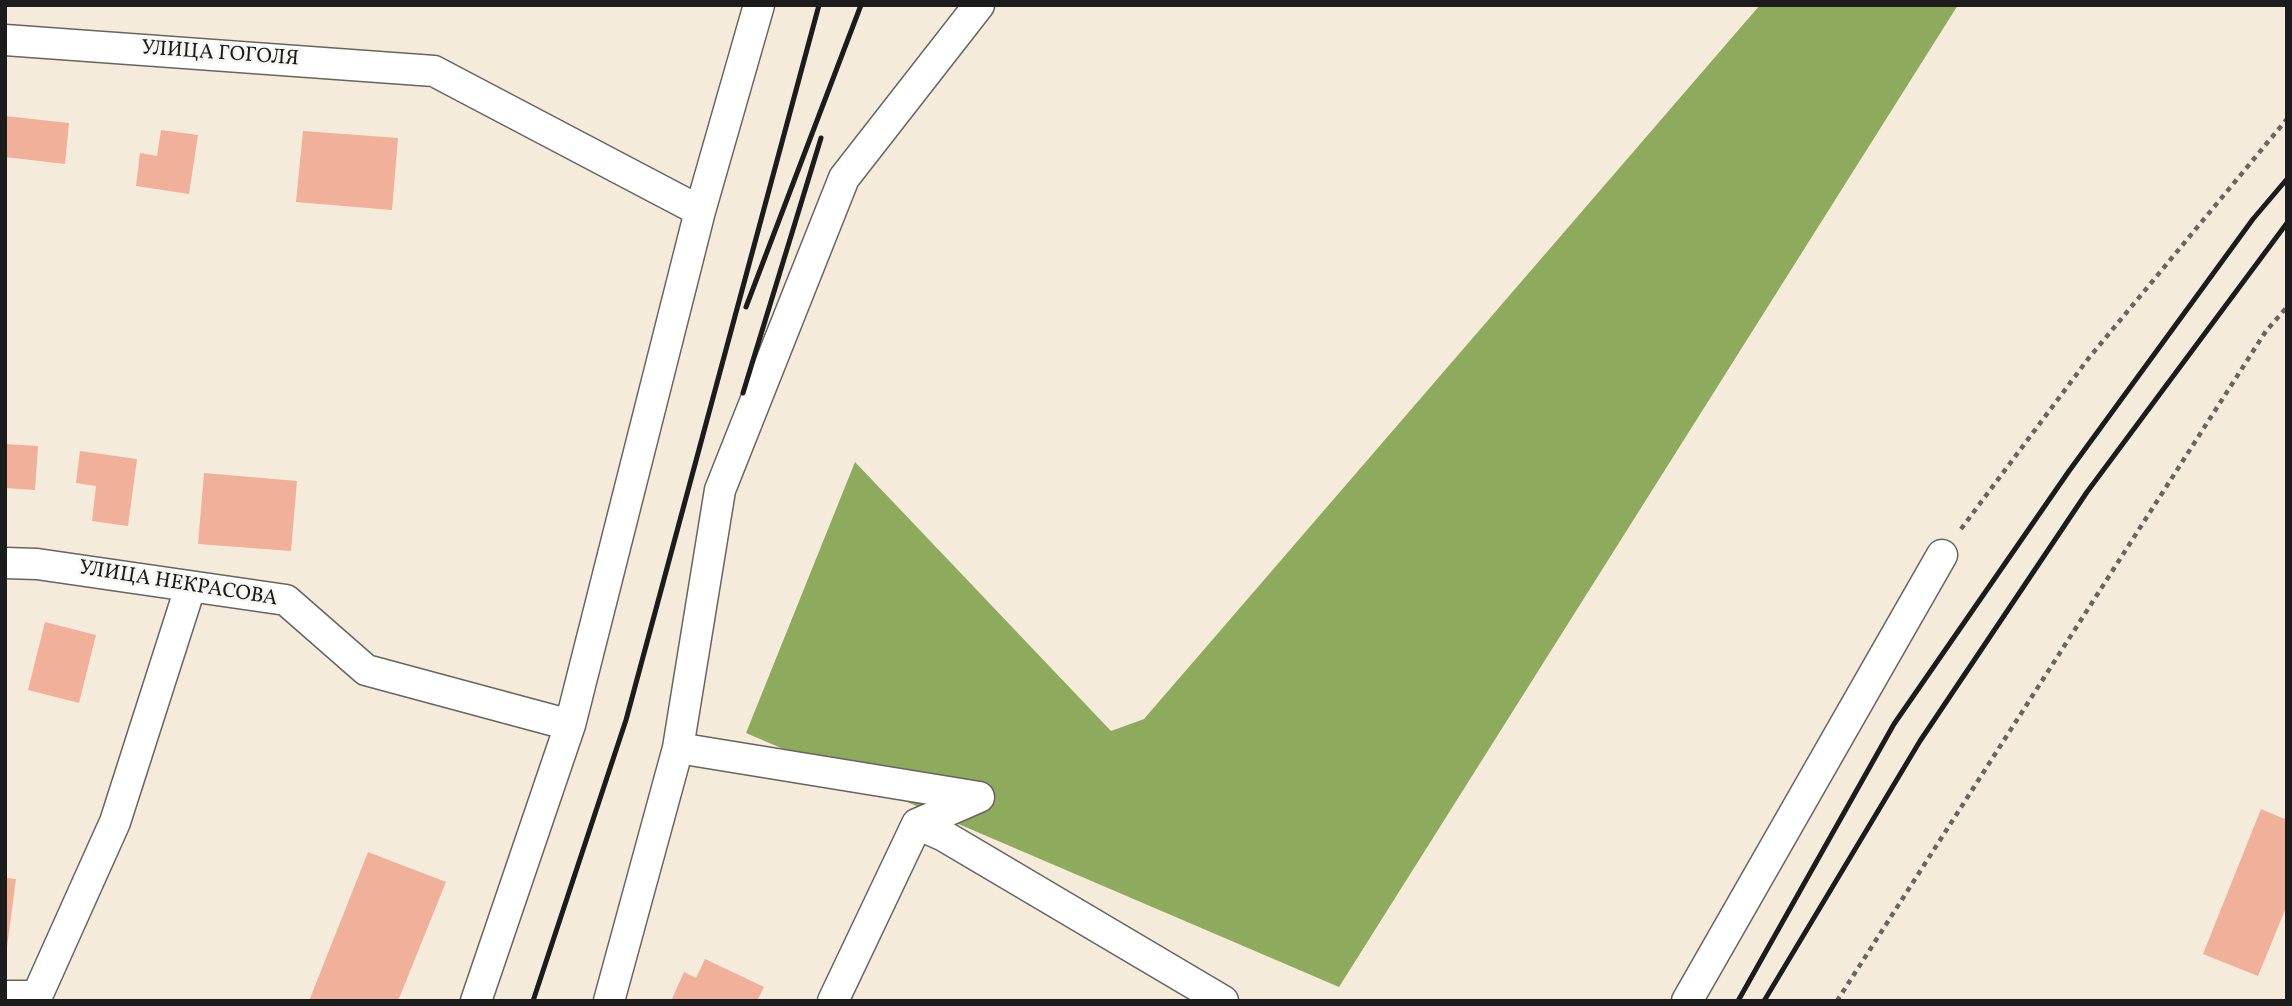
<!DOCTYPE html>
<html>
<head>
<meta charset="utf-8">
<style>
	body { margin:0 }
	#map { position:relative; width:2292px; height:1006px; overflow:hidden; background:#f4ebdb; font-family:Vollkorn,serif }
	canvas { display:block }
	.frame { position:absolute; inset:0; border:7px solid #1c1c1c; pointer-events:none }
</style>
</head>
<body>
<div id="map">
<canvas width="2292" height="1006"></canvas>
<div class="frame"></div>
</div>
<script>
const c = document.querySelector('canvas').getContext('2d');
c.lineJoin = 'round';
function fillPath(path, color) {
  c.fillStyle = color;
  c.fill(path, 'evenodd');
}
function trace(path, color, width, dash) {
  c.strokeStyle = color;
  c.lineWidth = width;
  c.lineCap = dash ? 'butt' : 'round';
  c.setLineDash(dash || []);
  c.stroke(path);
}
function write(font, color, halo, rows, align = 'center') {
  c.font = font + ' Vollkorn,serif';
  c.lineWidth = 5;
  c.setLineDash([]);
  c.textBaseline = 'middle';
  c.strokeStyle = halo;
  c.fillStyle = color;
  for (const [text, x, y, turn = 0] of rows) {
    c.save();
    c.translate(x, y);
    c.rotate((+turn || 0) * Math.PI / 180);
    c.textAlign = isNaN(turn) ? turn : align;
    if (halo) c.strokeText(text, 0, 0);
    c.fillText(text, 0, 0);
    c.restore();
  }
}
fillPath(new Path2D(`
	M 1760,5 L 1958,5 L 1339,987 L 746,733 L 855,462 L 1111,731 L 1144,719 Z`), '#8eaa5c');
fillPath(new Path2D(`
	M 5,116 L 69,123 L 65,164 L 5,157 Z
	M 161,130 L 198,135 L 189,194 L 136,186 L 140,153 L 157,156 Z
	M 303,131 L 398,138 L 392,210 L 296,202 Z
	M 5,444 L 38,446 L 35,490 L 5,488 Z
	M 80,451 L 137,459 L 128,526 L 92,521 L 96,486 L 76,483 Z
	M 204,473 L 297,481 L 291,551 L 198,544 Z
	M 45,622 L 96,635 L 79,703 L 28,690 Z
	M 2261,809 L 2287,820 L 2287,905 L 2258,976 L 2203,954 Z
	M 368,852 L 446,882 L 398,1001 L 309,1001 Z
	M 5,878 L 16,879 L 7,947 L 5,947 Z
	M 705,959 L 764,987 L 757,1001 L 671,1001 L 684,972 L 696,978 Z`), '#f0b09a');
const street = new Path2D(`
	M 979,5 L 844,178 L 720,490 L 678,748 L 979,797 L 917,824 L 944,836 L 1223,1001
	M 5,40 L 434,71 L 700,211
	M 5,563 L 37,564 L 286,600 L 366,670 L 570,725
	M 5,996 L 37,996 L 115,822 L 190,588
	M 476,1001 L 570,725 L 700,211 L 759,5
	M 609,1001 L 678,748
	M 833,1001 L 917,824
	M 1687,1001 L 1942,555`);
trace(street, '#68645f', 33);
trace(new Path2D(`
	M 1961,529 L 2088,359 L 2287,119
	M 1837,1001 L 2266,331 L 2287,307`), '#68645f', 4.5, [5, 5]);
trace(street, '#fff', 30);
trace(new Path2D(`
	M 746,307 L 861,5
	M 743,393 L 821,138
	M 533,1001 L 626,720 L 819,5
	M 1738,1001 L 1894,724 L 2069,471 L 2253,219 L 2287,179
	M 1764,1001 L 1920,741 L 2087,492 L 2287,223`), '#1c1c1c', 5);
write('21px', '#1c1c1c', '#f6f6f2', [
	["УЛИЦА ГОГОЛЯ",220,55,4],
	["УЛИЦА НЕКРАСОВА",178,585,9]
]);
</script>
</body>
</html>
